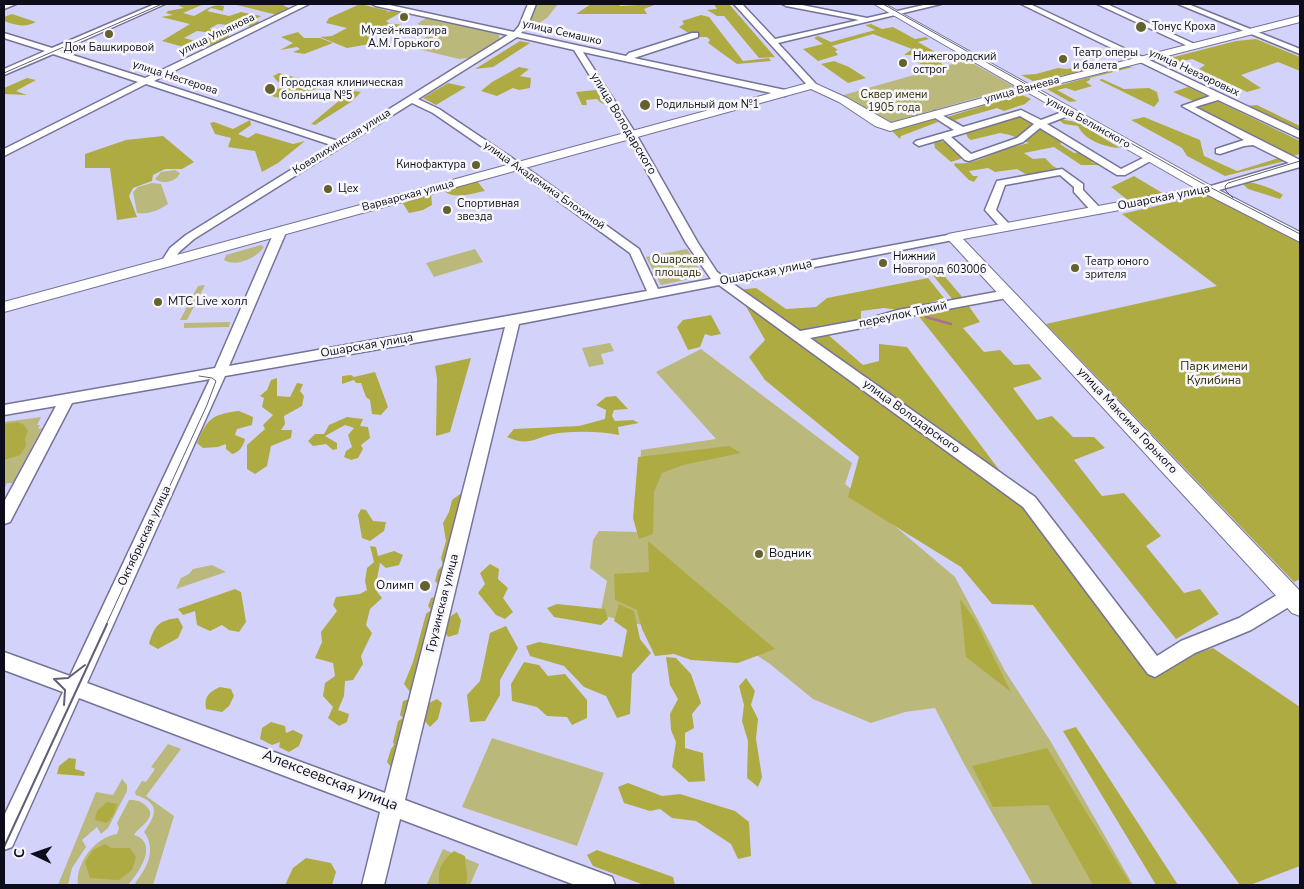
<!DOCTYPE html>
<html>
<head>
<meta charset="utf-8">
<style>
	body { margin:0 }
	#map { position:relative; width:1304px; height:889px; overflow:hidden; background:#d3d2fb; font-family:"Nunito Sans",sans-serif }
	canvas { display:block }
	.frame { position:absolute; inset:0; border:5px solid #0d0c1a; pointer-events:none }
	.north { position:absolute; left:10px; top:829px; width:50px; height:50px; -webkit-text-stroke:4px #f7f7fb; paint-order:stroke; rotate:273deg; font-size:14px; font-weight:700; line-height:20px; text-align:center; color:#0d0c1a }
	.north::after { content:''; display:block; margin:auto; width:18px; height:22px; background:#0d0c1a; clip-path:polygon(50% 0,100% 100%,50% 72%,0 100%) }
</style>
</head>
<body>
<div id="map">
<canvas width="1304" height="889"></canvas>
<div class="frame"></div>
<div class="north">С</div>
</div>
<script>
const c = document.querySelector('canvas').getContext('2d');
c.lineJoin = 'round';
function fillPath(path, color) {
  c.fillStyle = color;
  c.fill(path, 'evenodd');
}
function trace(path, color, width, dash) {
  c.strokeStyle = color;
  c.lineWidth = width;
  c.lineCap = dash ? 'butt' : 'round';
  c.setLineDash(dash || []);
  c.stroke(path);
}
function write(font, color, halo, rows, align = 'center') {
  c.font = font + ' "Nunito Sans",sans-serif';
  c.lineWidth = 5;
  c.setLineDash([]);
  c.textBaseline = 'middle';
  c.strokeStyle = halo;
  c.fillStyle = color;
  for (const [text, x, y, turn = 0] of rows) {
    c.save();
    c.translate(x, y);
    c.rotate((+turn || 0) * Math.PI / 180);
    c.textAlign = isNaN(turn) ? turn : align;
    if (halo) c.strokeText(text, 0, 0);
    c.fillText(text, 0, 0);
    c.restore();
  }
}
fillPath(new Path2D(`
	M 535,4 L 558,4 L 547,18 L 525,32 Z
	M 426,18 L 498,34 L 500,39 L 469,58 L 459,59 L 410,47 L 439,29 L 417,24 Z
	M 967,60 L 1015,87 L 885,124 L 840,96 Z
	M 175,170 L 180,173 C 176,182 163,185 155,179 L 161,172 Z
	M 152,183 L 161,184 L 168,204 C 160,210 147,215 137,213 L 133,192 L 138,187 Z
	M 261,245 L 264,247 C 258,257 236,268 224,260 L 226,255 Z
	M 475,249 L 483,262 L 434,277 L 426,263 Z
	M 687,249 L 704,276 L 661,285 L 646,257 Z
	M 205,285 L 187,320 L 180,320 L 198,286 Z
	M 230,322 L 229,327 L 184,328 L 184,323 Z
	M 610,343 L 614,351 L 601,354 L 604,364 L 589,367 L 582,348 Z
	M 701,349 L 852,463 L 845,484 L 955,577 L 1005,671 L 1051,742 L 1133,885 L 1033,885 L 963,762 L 935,708 L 905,712 L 871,723 L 813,699 L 770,664 L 749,650 L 600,615 L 607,581 L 590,568 L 593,540 L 599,531 L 638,532 L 641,450 L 716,439 L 656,372 Z
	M 41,417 L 37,425 L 40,425 L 38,429 L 42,428 L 13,483 L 7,483 L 4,489 L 4,422 Z
	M 212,565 L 226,572 L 176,589 L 181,578 L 189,574 L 193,569 Z
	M 492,738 L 604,773 L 577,846 L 462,807 Z
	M 168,744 L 181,749 L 146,796 L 174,816 L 153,885 L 138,885 L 135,883 C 147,868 157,850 144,832 C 157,814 160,803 136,795 L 135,792 L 142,781 L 146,782 L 155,769 L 151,767 Z
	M 122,779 L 127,785 L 127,791 L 108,828 L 101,834 L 97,827 L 82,840 L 86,847 L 72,868 L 68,885 L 58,885 L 96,792 L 113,795 Z
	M 129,800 C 137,800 142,801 147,807 C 158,818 138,827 134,835 C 160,843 138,874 128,885 L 78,885 C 75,864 95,837 117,834 L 119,828 L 117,823 Z
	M 443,849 L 479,864 L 470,885 L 427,884 Z`), '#bab87a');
fillPath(new Path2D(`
	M 176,4 L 204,4 L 183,13 L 194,16 C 205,11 212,3 224,6 L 223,11 L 211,8 L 207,11 L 229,16 L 241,12 L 261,16 L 254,20 L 260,22 L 252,27 L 243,25 L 231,30 L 227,28 L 228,25 L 218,24 L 209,29 L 223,32 L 222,34 L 197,31 L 184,38 L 199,42 L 208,37 L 228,34 L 229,37 L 213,45 C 200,42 194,45 187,48 L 162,41 L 190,24 L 161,17 L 173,15 L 166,13 L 168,11 L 184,8 Z
	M 239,4 L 281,4 L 291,9 L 277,15 L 237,5 Z
	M 360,4 L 389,11 L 385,13 L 391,11 L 400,13 L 386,21 L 389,23 L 402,25 L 373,36 L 375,43 L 347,48 L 320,37 L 332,36 L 347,28 L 326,23 L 329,18 Z
	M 591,4 L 618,4 L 620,6 L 657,4 L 644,9 L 647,14 L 576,14 Z
	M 714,4 L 729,4 L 775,57 L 759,58 L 724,16 L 717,16 L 707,10 L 717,9 Z
	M 12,14 L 36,22 C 25,28 15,25 4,21 L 4,17 Z
	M 701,15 L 709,17 L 743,61 L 769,58 L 771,61 L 737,64 L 708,43 L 710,40 L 707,37 L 695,37 L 679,27 L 684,24 L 682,21 Z
	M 871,24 L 882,29 L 893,27 L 915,39 L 926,37 L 929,39 L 918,42 L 944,57 L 936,60 L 944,65 L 914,74 L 912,73 L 926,67 L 917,62 L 919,58 L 915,55 L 904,55 L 912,49 L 873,34 L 832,46 L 838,50 L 835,51 L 838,55 L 818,61 L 803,49 L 823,44 L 814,38 L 818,36 L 831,42 L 875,30 L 865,25 Z
	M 298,32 L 304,38 L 320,38 L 333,43 L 304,54 L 293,52 L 300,49 L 297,47 L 280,50 L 293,43 L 281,37 Z
	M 1256,39 L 1300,57 L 1300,71 L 1278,62 L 1241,75 L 1261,88 L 1247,92 L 1199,69 L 1205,65 L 1192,59 L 1178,62 L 1170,58 L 1236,41 Z
	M 520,41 L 530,43 L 493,67 L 475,69 Z
	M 834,61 L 849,67 L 866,78 L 848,83 L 821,64 Z
	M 1084,66 L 1091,70 L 1033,81 L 1021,75 L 1036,74 L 1058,68 L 1067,69 Z
	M 519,67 L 529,69 L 520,76 L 531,78 L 530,88 L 519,90 L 513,88 L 497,96 L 481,91 L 492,82 Z
	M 1125,67 L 1133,67 L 1090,78 L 1090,80 L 1086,82 L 1092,86 L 1075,91 L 1066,88 L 1057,90 L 1077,101 L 1070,102 L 1047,89 Z
	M 279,73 C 290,77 297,76 307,82 L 322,80 L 327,82 C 301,97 296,104 265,94 L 277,89 L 292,86 L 293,83 L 278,82 L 273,76 Z
	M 27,78 L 36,80 L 16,91 L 27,95 L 4,94 L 4,88 Z
	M 1102,79 L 1124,89 L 1149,88 L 1157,92 L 1159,101 L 1154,107 L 1099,80 Z
	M 448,83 L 466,87 L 436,105 L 423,98 Z
	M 1188,87 L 1300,141 L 1300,154 L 1289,157 L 1191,107 L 1193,101 L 1173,92 Z
	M 596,90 L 604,104 L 601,103 L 597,99 L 586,100 L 587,105 L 582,105 L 576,92 Z
	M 355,91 L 361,92 L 351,102 L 315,125 L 311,124 L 346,95 Z
	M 1020,94 L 1031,99 L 1025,104 L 1004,111 L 997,108 L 955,120 L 964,126 L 961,128 L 944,118 Z
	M 1257,105 L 1300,126 L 1300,131 L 1245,106 Z
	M 1013,113 L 1064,140 L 1060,144 L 1074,153 L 1082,152 L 1098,160 L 1091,162 L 1101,165 L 1081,165 L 1054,147 L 1024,153 L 1033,159 L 1045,158 L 1053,166 L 1062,171 L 1029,176 L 1017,169 L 995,172 L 988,168 L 969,171 L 973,176 L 978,176 L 974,182 L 969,180 L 954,165 L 955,163 C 971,166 998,152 1012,145 L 1016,146 L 1029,143 L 1010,135 L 1000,133 L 971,140 L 968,138 L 965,131 Z
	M 1144,117 L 1200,140 L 1204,156 L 1237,171 L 1282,157 L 1289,160 L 1225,176 L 1187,156 L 1182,148 L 1131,120 Z
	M 934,119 L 938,122 L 901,136 L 900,139 L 891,130 Z
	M 1058,119 L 1077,122 L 1120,148 C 1105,147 1085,141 1078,126 L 1064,124 Z
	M 250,120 L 251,125 L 238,134 L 248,138 L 256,133 L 293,144 L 305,141 L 278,163 L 262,172 L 255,151 L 228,147 L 231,138 L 215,134 L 210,123 L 214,122 L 233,129 Z
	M 163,136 L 194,162 L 182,169 L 165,169 L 153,175 L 152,181 L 133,188 L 129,196 L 137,217 L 117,220 L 110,168 L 85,168 L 85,154 L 126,140 Z
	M 939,141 L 947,142 L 963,156 L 963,158 L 951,162 L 935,148 L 934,143 Z
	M 1134,176 L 1164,194 L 1129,201 L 1111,187 Z
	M 477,181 L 485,191 C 473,193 454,200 444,191 Z
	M 1249,182 C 1260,184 1274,189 1283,195 L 1280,199 L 1248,189 L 1243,184 Z
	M 431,194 L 432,205 L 423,210 L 409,213 L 402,202 Z
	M 1208,194 L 1300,243 L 1300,579 L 1294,582 L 1046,324 L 1217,286 L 1122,214 Z
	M 941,272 L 964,299 L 953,300 L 932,274 Z
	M 928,278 L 944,298 L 906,311 L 884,308 L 861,311 L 861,321 L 818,326 L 863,365 L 879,361 L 879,344 L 907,347 L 1141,659 L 1153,668 L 1213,648 L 1300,707 L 1300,866 L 1250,885 L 1240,885 L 1033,605 L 992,604 L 961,567 L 848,497 L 859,457 L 765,380 L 749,357 L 765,340 L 744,303 L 727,291 L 756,288 L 786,309 L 816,307 L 827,298 Z
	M 968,305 L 980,322 L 963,328 L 984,352 L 1000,350 L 1014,365 L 1029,364 L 1042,379 L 1013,388 L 1037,420 L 1052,416 L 1073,437 L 1094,437 L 1105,448 L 1074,460 L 1102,496 L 1124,493 L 1161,536 L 1146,546 L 1184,593 L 1200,589 L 1219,614 L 1176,639 L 917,314 Z
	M 711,315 L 721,334 L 711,336 L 705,334 L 700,347 L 688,350 L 677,327 L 683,320 Z
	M 471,358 L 450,432 L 436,436 L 437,379 L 435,366 Z
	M 375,372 L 388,407 L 381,415 L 372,414 L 370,400 L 366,397 L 361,383 L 356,383 L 354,380 L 342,384 L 342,376 L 351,375 L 354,377 Z
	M 277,378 L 277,396 L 290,397 L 297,383 L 303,384 L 300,391 L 304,396 L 302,406 L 284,416 L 285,424 L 281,430 L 292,430 L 291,438 L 271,446 L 267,466 L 255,474 L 247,469 L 247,445 L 265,429 L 263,425 L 273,415 L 262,407 L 264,398 L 260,396 L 267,390 L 271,380 Z
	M 616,396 L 628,409 L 614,410 L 612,416 L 615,421 L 633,420 L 639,423 L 618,427 L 619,435 C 600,431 579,431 559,433 C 536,436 530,448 507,437 L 514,429 L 579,426 L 605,419 L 606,410 L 596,405 L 606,397 Z
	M 239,411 L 253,417 L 252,425 L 237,429 L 235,435 L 245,439 C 244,445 239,453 232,454 L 226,449 L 226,444 L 218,447 L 203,448 L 197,443 C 207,419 212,414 239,411 Z
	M 347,417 L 363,419 L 360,426 L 368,427 L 370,438 L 361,445 L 363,449 L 358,458 L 351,460 L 344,457 L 346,451 L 352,447 L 348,435 L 354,428 L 345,425 L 325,436 L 337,443 L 337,449 L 333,450 L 326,444 L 313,446 L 308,441 L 315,434 L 324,434 L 329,425 Z
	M 18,422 L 24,425 L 28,431 L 25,439 L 26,446 L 20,455 L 4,460 L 4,424 Z
	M 729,446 L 741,453 L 683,465 L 662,473 L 654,492 L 653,534 L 639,539 L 633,518 L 638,457 Z
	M 464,491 L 439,585 L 435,581 L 438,570 L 443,565 L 441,558 L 446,541 L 443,523 L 449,512 L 452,500 Z
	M 361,509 L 366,510 L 373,521 L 386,522 L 384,531 L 370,541 L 362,538 L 358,515 Z
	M 648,541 L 775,649 L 738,663 L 691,660 L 674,654 L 655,656 L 642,629 L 637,610 L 615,600 L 614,574 L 649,572 Z
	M 370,546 L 376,547 L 378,556 L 394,551 L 403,555 L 399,565 L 386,568 L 380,563 L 375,589 L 382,598 L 370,609 L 366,625 L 372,633 L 361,656 L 363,664 L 353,680 L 345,681 L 344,696 L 338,710 L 349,714 L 347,722 L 339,726 L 328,718 L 333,707 L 323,696 L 325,683 L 335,676 L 333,663 L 315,658 L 322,642 L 321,632 L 337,611 L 333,605 L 336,597 L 360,594 L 367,590 L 365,581 L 367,568 L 374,562 Z
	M 490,564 L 499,569 L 498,579 L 508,588 L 503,598 L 513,612 L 505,619 L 496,615 L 478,593 L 485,584 L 480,573 Z
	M 235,589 L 241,592 L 246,622 L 239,632 L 229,630 L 222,625 L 210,631 L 197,625 L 195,611 L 183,615 L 178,609 Z
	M 437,596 L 417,688 L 410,692 L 404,684 L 413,662 L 426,614 L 431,610 L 428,606 L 431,598 Z
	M 960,599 L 975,620 L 1011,692 L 966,657 Z
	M 557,604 L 605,609 L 608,619 L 601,625 L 554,617 L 547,608 Z
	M 619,604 L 634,611 L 640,639 L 651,653 L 632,674 L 630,714 L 617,718 L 606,696 L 584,687 L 564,666 L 530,656 L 526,646 L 539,642 L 622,657 L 627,630 L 614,621 Z
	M 457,612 L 461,621 L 458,634 L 448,637 L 443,629 L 445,620 Z
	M 178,618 L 183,627 L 178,638 L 158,649 L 149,644 C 154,626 159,620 178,618 Z
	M 506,626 L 518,648 L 500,680 L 500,695 L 485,721 L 470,722 L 467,695 L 480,681 L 490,633 Z
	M 666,657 L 676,658 L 691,674 L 701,703 L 692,714 L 694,728 L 685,733 L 685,748 L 703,753 L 705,781 L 689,782 L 672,767 L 676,742 L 671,730 L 670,714 L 678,699 L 670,685 Z
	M 524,662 L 539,665 L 548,676 L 565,674 L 587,700 L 587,718 L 572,725 L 567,717 L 547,716 L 537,707 L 512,701 L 511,684 Z
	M 746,678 L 755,691 L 751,705 L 758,719 L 756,739 L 762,777 L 758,787 L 747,778 L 748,741 L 742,721 L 744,705 L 739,686 Z
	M 220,687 L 231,689 L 234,696 L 229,706 L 222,712 L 206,709 C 204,696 209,692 220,687 Z
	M 410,699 L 403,739 L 397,746 L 401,753 L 398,762 L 390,766 L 387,762 L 391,749 L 394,745 L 393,742 L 398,721 L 403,718 L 400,715 L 403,701 Z
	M 437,699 L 442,703 L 438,719 L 430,727 L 424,720 L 429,703 Z
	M 271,722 L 285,726 L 286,733 L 293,730 L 303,735 L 299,746 L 289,752 L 279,747 L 280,742 L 272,745 L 260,739 L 262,728 Z
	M 1076,727 L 1178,885 L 1156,885 L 1063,731 Z
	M 1047,748 L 1131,885 L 1093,885 L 1048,805 L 993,807 L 972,766 Z
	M 69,758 L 76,759 L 75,769 L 85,772 L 84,776 L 57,774 L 59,766 Z
	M 628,783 L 662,796 L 680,794 L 735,811 L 749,822 L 751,856 L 738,859 L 731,844 L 696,821 L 672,818 L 660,809 L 650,811 L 624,803 L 618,787 Z
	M 107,802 L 117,804 L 114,814 L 107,823 L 95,820 L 97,811 Z
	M 105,844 L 111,848 L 130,848 L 136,857 L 132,870 L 119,880 L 90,878 L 85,862 L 93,850 Z
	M 597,850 L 673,877 L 675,885 L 644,885 L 593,866 L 587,855 Z
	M 454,851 L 465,856 C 465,867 469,875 466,885 L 440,885 C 436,870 443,860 454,851 Z
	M 306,858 L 331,863 L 336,872 L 332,885 L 285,885 L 293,868 Z`), '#afab43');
trace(new Path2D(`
	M 926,317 L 951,324`), '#ad6d94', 2.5);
const minor = new Path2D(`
	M 16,4 L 4,9 L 4,5 Z
	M 155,4 L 165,4 L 60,51 L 145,78 L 300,4 L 309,4 L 154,81 L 338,141 L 508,35 L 376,6 L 372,4 L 385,4 L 514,32 L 519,26 L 528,4 L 536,4 L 527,27 L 521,33 L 626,56 L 629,53 L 692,33 L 698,33 L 698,37 L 634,58 L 785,90 L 789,93 L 785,96 L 583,52 L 636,134 L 698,243 L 717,272 L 724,277 L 953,234 L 957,235 L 959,237 L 953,240 L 732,283 L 800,331 L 871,318 L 898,310 L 1007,290 L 1011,291 L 1013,294 L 1011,297 L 1007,298 L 899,318 L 872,326 L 810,338 L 1035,497 L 1157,656 L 1181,641 L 1239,618 L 1285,590 L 1291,588 L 1297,590 L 1300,596 L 1297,602 L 1251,630 L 1195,653 L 1155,677 L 1148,674 L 1023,507 L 719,285 L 519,324 L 405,800 L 604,874 L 612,877 L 615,885 L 575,885 L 400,819 L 384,885 L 362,885 L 380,812 L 79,698 L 12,847 L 4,850 L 4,816 L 63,692 L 4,670 L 4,652 L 70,676 L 210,379 L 72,403 L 10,522 L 4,524 L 4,502 L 56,406 L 4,415 L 4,405 L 215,368 L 275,230 L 281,227 L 287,230 L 229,366 L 647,291 L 630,253 L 513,168 L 433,113 L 412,103 L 194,239 L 179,252 L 171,265 L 163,265 L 161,262 L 170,248 L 186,235 L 331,145 L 146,84 L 4,156 L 4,149 L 138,82 L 53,54 L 4,75 L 4,69 L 45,51 L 4,38 L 4,33 L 52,48 ZM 517,37 L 574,50 L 626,134 L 686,243 L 711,279 L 658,289 L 639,249 L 521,164 L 439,109 L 418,99 ZM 505,327 L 385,793 L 87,683 L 225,376 Z
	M 734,4 L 742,4 L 775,39 L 859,20 L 786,6 L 782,4 L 797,4 L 867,18 L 928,4 L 941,4 L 778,43 L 815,83 L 816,85 L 812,88 L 809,87 Z
	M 1021,4 L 1030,4 L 1300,131 L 1300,138 L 1297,137 L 1218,100 L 1195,107 L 1300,160 L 1300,167 L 1212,192 L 1204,192 L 1203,190 L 1204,188 L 1289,163 L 1253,145 L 1244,146 L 1220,154 L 1216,153 L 1216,149 L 1244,140 L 1182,106 L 1210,96 Z
	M 1097,4 L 1107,4 L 1199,46 L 1192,48 Z
	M 1178,4 L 1188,4 L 1300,49 L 1300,54 Z
	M 1070,109 L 1075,112 L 1073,114 L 1047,124 L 1121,169 L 1147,156 L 1151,155 L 1156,158 L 1125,175 L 1117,175 L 1040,128 L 1023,142 L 969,161 L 965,160 L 943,139 L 919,146 L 914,143 L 916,141 L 954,130 L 932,116 L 930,114 L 935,111 L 963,127 L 1021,110 L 1041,120 ZM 1020,116 L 1034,124 L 1017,138 L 971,154 L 951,137 Z
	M 1062,169 L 1083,184 L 1083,190 L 1103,211 L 1101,213 L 1093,213 L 1074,192 L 1074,187 L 1060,175 L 1005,185 L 996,210 L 1010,225 L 1012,227 L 1010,229 L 1002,229 L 985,210 L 997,181 Z`);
const major = new Path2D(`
	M 874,4 L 885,4 L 1030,85 L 1300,16 L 1300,22 L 1038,89 L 1213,187 L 1300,232 L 1300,242 L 1206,194 L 963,239 L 1300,591 L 1300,616 L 1292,613 L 946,237 L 948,234 L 953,233 L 1195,188 L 1027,92 L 890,131 L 875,126 L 839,102 L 811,89 L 4,312 L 4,302 L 812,82 L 847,98 L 891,123 L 1019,88 Z`);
trace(minor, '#757398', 3);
trace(major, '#757398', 2);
fillPath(minor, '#fff');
fillPath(major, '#fff');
trace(new Path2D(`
	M 883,4 L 1200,182 L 1300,234
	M 4,73 L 162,4
	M 1233,198 L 1226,191 L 1225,186 L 1228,183 L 1300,161
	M 106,625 L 207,405 L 216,381 L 212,378 L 199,376`), '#605f78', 1);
trace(new Path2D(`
	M 54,679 L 65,690 L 64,705
	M 54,679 L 68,678 L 85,665
	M 4,847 L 107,624`), '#605f78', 2);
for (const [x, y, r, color] of [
	[404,17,5,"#63612e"],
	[1141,27,6,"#63612e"],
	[109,34,5,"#63612e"],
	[1063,59,5,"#63612e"],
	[903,63,5,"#63612e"],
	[270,89,6,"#63612e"],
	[645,105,6,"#63612e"],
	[476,165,5,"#63612e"],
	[328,189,5,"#63612e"],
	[447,210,5,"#63612e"],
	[883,263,5,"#63612e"],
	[1075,268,5,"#63612e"],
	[158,302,5,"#63612e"],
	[759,554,5,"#63612e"],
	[425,586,6,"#63612e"]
]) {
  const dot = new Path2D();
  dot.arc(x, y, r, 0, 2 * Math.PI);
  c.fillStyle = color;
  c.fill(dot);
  trace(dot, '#f7f7fb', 2);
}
write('11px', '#0d0c1a', '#f7f7fb', [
	["Тонус Кроха",1152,27],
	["Музей-квартира",404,31,"center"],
	["А.М. Горького",404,44,"center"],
	["Дом Башкировой",109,48,"center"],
	["Театр оперы",1073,53],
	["и балета",1073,66],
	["Нижегородский",913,57],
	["острог",913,70],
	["Городская клиническая",281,83],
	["больница №5",281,96],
	["Родильный дом №1",656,105],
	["Кинофактура",466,165,"right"],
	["Цех",338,189],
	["Спортивная",457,204],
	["звезда",457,217],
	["Нижний",893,257],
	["Новгород 603006",893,270],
	["Театр юного",1085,262],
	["зрителя",1085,275]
], 'left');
write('11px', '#0d0c1a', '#f7f7fb', [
	["улица Семашко",562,33,13],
	["улица Ульянова",217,35,-26],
	["улица Невзоровых",1194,73,25],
	["улица Нестерова",175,78,18],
	["улица Ванеева",1022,90,-15],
	["улица Белинского",1088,123,29],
	["Ковалихинская улица",342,142,-32],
	["улица Академика Блохиной",544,186,35],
	["Варварская улица",408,196,-15]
]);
write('11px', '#2f2d00', '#f7f7fb', [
	["Сквер имени",894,95],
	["1905 года",894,108],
	["Ошарская",678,260],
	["площадь",678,273]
]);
write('12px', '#0d0c1a', '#f7f7fb', [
	["улица Володарского",623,124,59],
	["Ошарская улица",1164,198,-11],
	["Ошарская улица",766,273,-11],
	["переулок Тихий",903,315,-12],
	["Ошарская улица",367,346,-10],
	["улица Володарского",911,417,36],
	["улица Максима Горького",1127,421,47],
	["Октябрьская улица",145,536,-65],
	["Грузинская улица",443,603,-76]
]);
write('12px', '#0d0c1a', '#f7f7fb', [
	["МТС Live холл",168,302],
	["Водник",769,554],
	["Олимп",414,586,"right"]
], 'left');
write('12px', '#2f2d00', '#f7f7fb', [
	["Парк имени",1214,367],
	["Кулибина",1214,381]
]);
write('15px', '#0d0c1a', '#f7f7fb', [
	["Алексеевская улица",330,781,21]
]);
</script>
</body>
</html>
